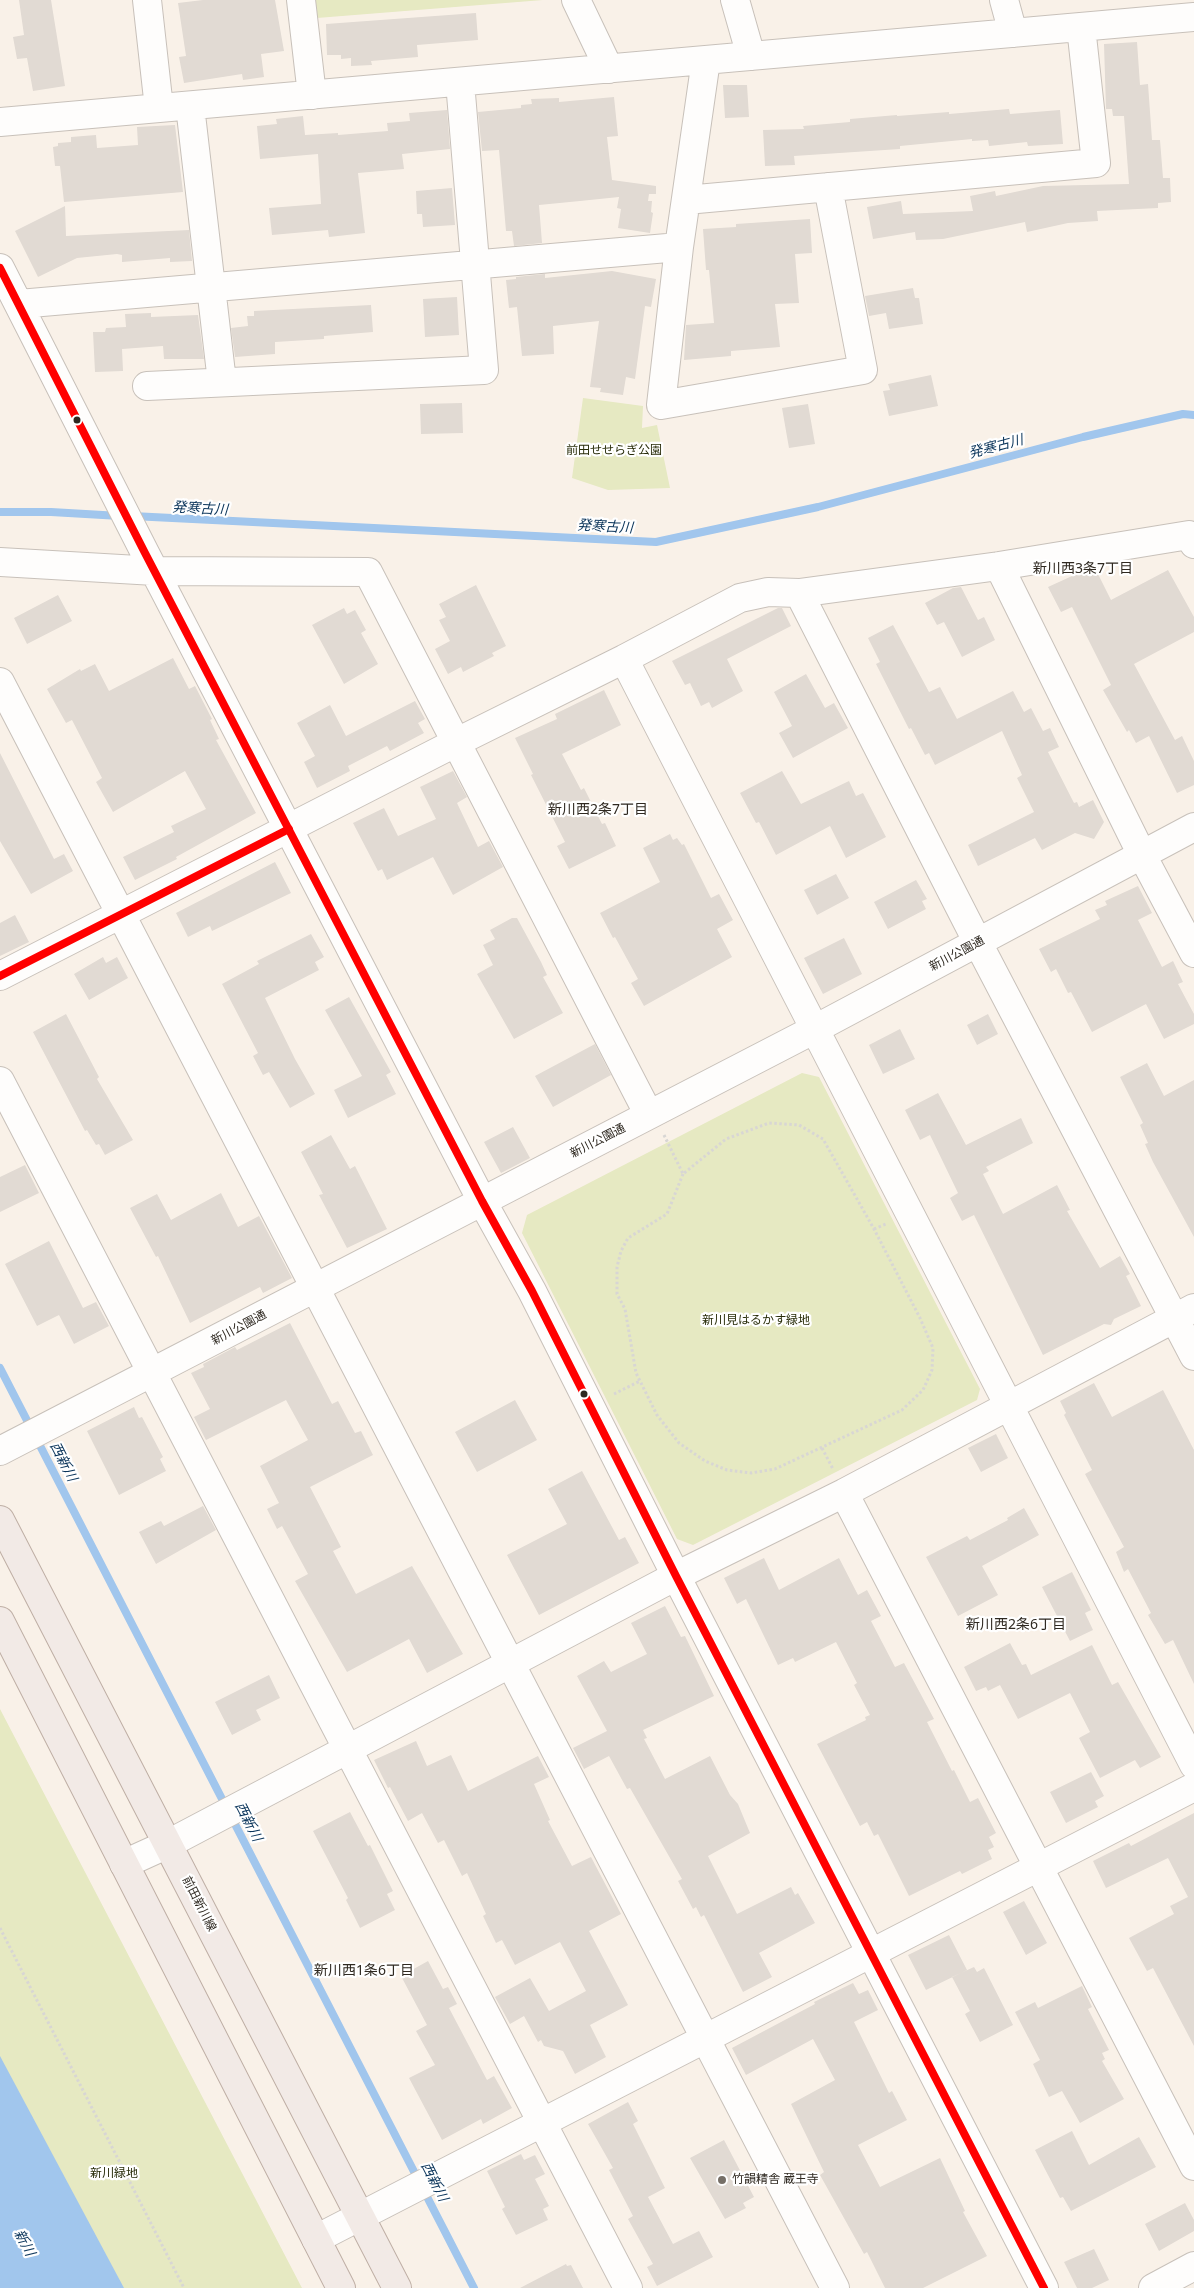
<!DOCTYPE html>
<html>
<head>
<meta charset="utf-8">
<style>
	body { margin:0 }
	canvas { display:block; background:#f9f1e8 }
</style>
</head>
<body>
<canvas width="1194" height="2288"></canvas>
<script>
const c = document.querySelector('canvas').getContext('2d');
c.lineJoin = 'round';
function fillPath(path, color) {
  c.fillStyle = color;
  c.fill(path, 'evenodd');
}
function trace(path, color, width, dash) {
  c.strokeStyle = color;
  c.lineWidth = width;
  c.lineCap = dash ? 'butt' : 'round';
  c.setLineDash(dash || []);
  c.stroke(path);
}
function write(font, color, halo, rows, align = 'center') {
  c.font = font + ' "Noto Sans","Noto Sans JP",sans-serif';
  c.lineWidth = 4.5;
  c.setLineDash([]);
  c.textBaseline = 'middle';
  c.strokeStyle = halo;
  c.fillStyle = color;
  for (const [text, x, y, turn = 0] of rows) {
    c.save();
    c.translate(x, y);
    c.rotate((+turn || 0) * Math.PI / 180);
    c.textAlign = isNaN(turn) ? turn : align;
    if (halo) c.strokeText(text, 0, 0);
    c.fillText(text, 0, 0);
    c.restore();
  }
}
fillPath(new Path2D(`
	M 315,0 L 543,0 L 317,18 Z
	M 583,398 L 643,406 L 642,428 L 657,425 L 670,488 L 608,490 L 572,478 Z
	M 802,1073 L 819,1077 L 980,1389 L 977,1400 L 693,1545 L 677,1539 L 522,1233 L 527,1215 Z
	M 0,1709 L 302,2288 L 0,2288 Z`), '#e6e9c2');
fillPath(new Path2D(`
	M 0,2056 L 124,2288 L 0,2288 Z`), '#a1c6ed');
trace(new Path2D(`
	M 0,512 L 51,512 L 120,516
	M 132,516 L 656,542 L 818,507 L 1083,437 L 1183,414 L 1194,415
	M 0,1368 L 474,2288`), '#a1c6ed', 8);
fillPath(new Path2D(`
	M 19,0 L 51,0 L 65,86 L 33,91 L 27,58 L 17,59 L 13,37 L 24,35 Z
	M 203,0 L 275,0 L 284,51 L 261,54 L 264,77 L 243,80 L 242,74 L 184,83 L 179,57 L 186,56 L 178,3 Z
	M 476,13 L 478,40 L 417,45 L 418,57 L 371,61 L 372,65 L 351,66 L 351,58 L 341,59 L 341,55 L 327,55 L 326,24 Z
	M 1137,42 L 1140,85 L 1148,84 L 1152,140 L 1160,140 L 1163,178 L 1170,178 L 1171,202 L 1158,203 L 1158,208 L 1097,211 L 1098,221 L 1068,223 L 1027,232 L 1025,222 L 943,239 L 916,240 L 915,232 L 873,239 L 867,207 L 901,201 L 903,214 L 973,211 L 970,196 L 995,191 L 996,196 L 1043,186 L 1129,184 L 1124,116 L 1113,116 L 1112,109 L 1106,109 L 1104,44 Z
	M 723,85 L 747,85 L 749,117 L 725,118 Z
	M 614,97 L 618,136 L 607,137 L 612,180 L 656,186 L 656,194 L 649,194 L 648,201 L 652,201 L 651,212 L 653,213 L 650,233 L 618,228 L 621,209 L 617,208 L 619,197 L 580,201 L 539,205 L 542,243 L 514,246 L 512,231 L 506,231 L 499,150 L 482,151 L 478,112 L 521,108 L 521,105 L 532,104 L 531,99 L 559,98 L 559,102 Z
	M 1009,109 L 1010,114 L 1060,110 L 1063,144 L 1028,146 L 1027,142 L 989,146 L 988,140 L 972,141 L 972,139 L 900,146 L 900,149 L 794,156 L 795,165 L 765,166 L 763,130 L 804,129 L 803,126 L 850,122 L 850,119 L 897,115 L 897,116 L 949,112 L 949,114 Z
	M 447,110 L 450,149 L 402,154 L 404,169 L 358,173 L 365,233 L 329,237 L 328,230 L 272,235 L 269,208 L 321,204 L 318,154 L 260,159 L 257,126 L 277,124 L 276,119 L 303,116 L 305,135 L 338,133 L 338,135 L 388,131 L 387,123 L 410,121 L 409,113 Z
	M 175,125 L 183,192 L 64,202 L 60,166 L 55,166 L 53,147 L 58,146 L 58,143 L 71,142 L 71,137 L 96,135 L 97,148 L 138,145 L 137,127 Z
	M 452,188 L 455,225 L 423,227 L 422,214 L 417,214 L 416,191 Z
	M 65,206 L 66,236 L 189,230 L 192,261 L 170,262 L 170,258 L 122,262 L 122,255 L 117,254 L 77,258 L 38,277 L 15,231 Z
	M 810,219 L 812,253 L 795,254 L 799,303 L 775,304 L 780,347 L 731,351 L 731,356 L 684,360 L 686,325 L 714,323 L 709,270 L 706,270 L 703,229 L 736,227 L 736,224 Z
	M 612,271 L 656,279 L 651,307 L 645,306 L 635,379 L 626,377 L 623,395 L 600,392 L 601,388 L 590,387 L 599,321 L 553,326 L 554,354 L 522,356 L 517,307 L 509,308 L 506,280 L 516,279 L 516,277 L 545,274 L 545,278 Z
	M 913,288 L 915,298 L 919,298 L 923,324 L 889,329 L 886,313 L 869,316 L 865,296 Z
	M 457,297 L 459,335 L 425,337 L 423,299 Z
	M 371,305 L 373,332 L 324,336 L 324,339 L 275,342 L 275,354 L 235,357 L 231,328 L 248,326 L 247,316 L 254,316 L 254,311 Z
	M 151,313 L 151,317 L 198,315 L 204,359 L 164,359 L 163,346 L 122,349 L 123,371 L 95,372 L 93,332 L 105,332 L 106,328 L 126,327 L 125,314 Z
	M 931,375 L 938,406 L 889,416 L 883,391 L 890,390 L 888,384 Z
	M 462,403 L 463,433 L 421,434 L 420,404 Z
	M 808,404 L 815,444 L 789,448 L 782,408 Z
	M 1094,566 L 1111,600 L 1168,570 L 1194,617 L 1194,632 L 1134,664 L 1175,740 L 1182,736 L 1194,761 L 1194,785 L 1177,793 L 1149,736 L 1136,743 L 1129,730 L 1127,732 L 1103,690 L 1111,685 L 1072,607 L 1061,612 L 1048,587 Z
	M 476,585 L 506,646 L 492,653 L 494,656 L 463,672 L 461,667 L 448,674 L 435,649 L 450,641 L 439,620 L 446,617 L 439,604 Z
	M 961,587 L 978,620 L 984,617 L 995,640 L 962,657 L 944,622 L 937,625 L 925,603 L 953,588 Z
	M 58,595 L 72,621 L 27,644 L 14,618 Z
	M 344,608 L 347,614 L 355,610 L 366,630 L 361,633 L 378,664 L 344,684 L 312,625 Z
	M 778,608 L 782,608 L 791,626 L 727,659 L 743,691 L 712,708 L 709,702 L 701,706 L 690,683 L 685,685 L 672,661 Z
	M 893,625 L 929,692 L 940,687 L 957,719 L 1013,691 L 1024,712 L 1031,708 L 1043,731 L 1050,728 L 1059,747 L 1048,752 L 1074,803 L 1077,802 L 1079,807 L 1093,800 L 1104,822 L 1094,839 L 1075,833 L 1042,850 L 1035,838 L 978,866 L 968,845 L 1034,812 L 1017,778 L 1022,775 L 1002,731 L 935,765 L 929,753 L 925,755 L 911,728 L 909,729 L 876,664 L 880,662 L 868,638 Z
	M 173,658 L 189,689 L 195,686 L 212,719 L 210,720 L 219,739 L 216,740 L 256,813 L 176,857 L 177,859 L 135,880 L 123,857 L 174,832 L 171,826 L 206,809 L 185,771 L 113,812 L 96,782 L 102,778 L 72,720 L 66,723 L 47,689 L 80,669 L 81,671 L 95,664 L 109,691 Z
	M 806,674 L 825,708 L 834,703 L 848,728 L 793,758 L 779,733 L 792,726 L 774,692 Z
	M 604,690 L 621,725 L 562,754 L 581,790 L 584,788 L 602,824 L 605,823 L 616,846 L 569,869 L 557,846 L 565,842 L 531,775 L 533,774 L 515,738 L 557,719 L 555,714 Z
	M 415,701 L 425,719 L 418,723 L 424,733 L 390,751 L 387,746 L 348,766 L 350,771 L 317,788 L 304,762 L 315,756 L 297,723 L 330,705 L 346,736 Z
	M 0,753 L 54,859 L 64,854 L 73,871 L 31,894 L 0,841 Z
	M 453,771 L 467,797 L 457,803 L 478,847 L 489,841 L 503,867 L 453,895 L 433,857 L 387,880 L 382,869 L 378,871 L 353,823 L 384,808 L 398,836 L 436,819 L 420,787 Z
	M 782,771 L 801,804 L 849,781 L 856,796 L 863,793 L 886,837 L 846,858 L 830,826 L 776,855 L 759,822 L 756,823 L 740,793 Z
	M 670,834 L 673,840 L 677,838 L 682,845 L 684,844 L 711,898 L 719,894 L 733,920 L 717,929 L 732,957 L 644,1006 L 631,983 L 638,979 L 615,937 L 613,938 L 600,913 L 660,882 L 643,848 Z
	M 275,862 L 291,893 L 212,931 L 210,926 L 188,937 L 176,913 Z
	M 836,874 L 849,898 L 817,915 L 804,890 Z
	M 916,880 L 927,899 L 922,901 L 926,909 L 888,929 L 874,902 Z
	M 1138,886 L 1152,913 L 1138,920 L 1162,967 L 1173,961 L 1183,982 L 1178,984 L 1194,1014 L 1194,1024 L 1164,1039 L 1146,1004 L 1092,1032 L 1071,992 L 1068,993 L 1056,969 L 1051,972 L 1039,949 L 1100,919 L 1095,910 L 1107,905 L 1105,901 Z
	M 15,915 L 29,942 L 0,956 L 0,923 Z
	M 512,918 L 517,918 L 541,962 L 547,975 L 543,977 L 563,1013 L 514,1039 L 477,974 L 493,965 L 483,945 L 495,939 L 490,930 Z
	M 311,934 L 324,957 L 315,962 L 319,970 L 265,998 L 295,1059 L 315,1094 L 290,1108 L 269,1072 L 263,1075 L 253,1056 L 258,1053 L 222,984 L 259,964 L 257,961 Z
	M 844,938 L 862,974 L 823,994 L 804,958 Z
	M 103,957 L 106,963 L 117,957 L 128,978 L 89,1000 L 74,974 Z
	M 349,997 L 391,1072 L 386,1075 L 396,1094 L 348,1118 L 334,1090 L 362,1076 L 325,1010 Z
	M 66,1014 L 99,1077 L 97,1079 L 133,1140 L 105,1155 L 99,1144 L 96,1145 L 87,1130 L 85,1131 L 33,1032 Z
	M 988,1014 L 998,1034 L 977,1045 L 967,1025 Z
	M 900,1029 L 915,1059 L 883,1074 L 869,1045 Z
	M 595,1044 L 611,1075 L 553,1107 L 535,1076 Z
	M 1147,1063 L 1164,1096 L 1194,1080 L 1194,1237 L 1153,1162 L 1145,1144 L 1148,1143 L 1140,1125 L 1143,1123 L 1120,1077 Z
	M 938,1093 L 966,1145 L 1021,1118 L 1033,1143 L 986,1167 L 989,1171 L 983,1174 L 1003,1214 L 1057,1185 L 1070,1210 L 1067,1211 L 1100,1268 L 1120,1256 L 1130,1274 L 1126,1276 L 1141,1306 L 1114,1319 L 1111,1325 L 1104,1324 L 1043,1355 L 974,1215 L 962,1221 L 950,1198 L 958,1193 L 930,1135 L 920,1140 L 905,1110 Z
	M 513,1127 L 530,1158 L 501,1173 L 484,1142 Z
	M 331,1135 L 350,1169 L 355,1166 L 387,1229 L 347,1248 L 319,1195 L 323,1194 L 301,1152 Z
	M 25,1165 L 39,1193 L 0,1212 L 0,1177 Z
	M 221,1193 L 238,1227 L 259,1216 L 292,1278 L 263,1293 L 260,1287 L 190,1323 L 158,1256 L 156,1257 L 130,1208 L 157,1194 L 171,1220 Z
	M 49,1241 L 83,1308 L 96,1302 L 109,1326 L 74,1344 L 59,1315 L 37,1326 L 5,1264 Z
	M 290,1323 L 332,1404 L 338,1401 L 355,1433 L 361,1431 L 373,1455 L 310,1487 L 341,1547 L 333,1551 L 356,1594 L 412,1566 L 463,1654 L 427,1673 L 409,1639 L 347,1672 L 295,1581 L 308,1574 L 282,1526 L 277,1529 L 267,1509 L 279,1503 L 260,1466 L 308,1440 L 286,1400 L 206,1440 L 194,1417 L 210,1409 L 191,1373 L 204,1367 L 203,1364 L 235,1347 L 237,1350 Z
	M 1094,1383 L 1112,1417 L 1163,1390 L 1194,1450 L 1194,1684 L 1173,1640 L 1165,1644 L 1148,1615 L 1151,1613 L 1128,1569 L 1124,1572 L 1116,1552 L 1124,1547 L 1085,1474 L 1092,1470 L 1064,1415 L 1066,1413 L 1060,1401 Z
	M 515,1400 L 537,1440 L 477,1472 L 455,1432 Z
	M 134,1407 L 139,1418 L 142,1417 L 163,1457 L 160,1459 L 166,1471 L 119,1495 L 87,1431 Z
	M 996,1434 L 1008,1458 L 981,1472 L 968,1448 Z
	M 582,1471 L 619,1540 L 625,1537 L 639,1563 L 539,1615 L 507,1555 L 567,1524 L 548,1489 Z
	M 203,1506 L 216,1530 L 156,1564 L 139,1532 L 161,1521 L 164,1526 Z
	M 1024,1508 L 1039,1535 L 982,1566 L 998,1595 L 958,1616 L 926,1557 L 967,1536 L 970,1540 L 1008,1520 L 1007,1518 Z
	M 764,1558 L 779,1590 L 839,1558 L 858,1595 L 867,1590 L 881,1616 L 871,1621 L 895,1667 L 904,1663 L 934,1719 L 927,1722 L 952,1771 L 954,1770 L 970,1802 L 978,1798 L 996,1833 L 989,1837 L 994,1847 L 988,1850 L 992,1859 L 962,1874 L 960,1871 L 909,1896 L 878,1834 L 874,1836 L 867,1822 L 860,1826 L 817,1744 L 866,1720 L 865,1717 L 870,1715 L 854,1685 L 857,1683 L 836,1642 L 795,1662 L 793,1658 L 778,1665 L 746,1599 L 737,1604 L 724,1578 Z
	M 1072,1572 L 1091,1610 L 1085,1613 L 1093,1630 L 1070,1641 L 1042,1587 Z
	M 665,1606 L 681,1637 L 685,1636 L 714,1696 L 643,1730 L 647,1738 L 644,1739 L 665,1779 L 710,1756 L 730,1795 L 738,1804 L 750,1833 L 708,1856 L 737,1914 L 791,1887 L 795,1895 L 798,1893 L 815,1923 L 759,1953 L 772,1977 L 743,1992 L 704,1915 L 701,1917 L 696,1907 L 693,1909 L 678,1881 L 682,1879 L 630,1788 L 627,1789 L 609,1756 L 584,1769 L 573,1748 L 607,1731 L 577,1676 L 604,1661 L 611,1672 L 647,1654 L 631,1623 Z
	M 1010,1643 L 1022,1665 L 1026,1664 L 1031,1675 L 1092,1645 L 1112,1685 L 1118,1682 L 1161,1757 L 1140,1768 L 1135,1760 L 1100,1778 L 1079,1738 L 1090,1732 L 1070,1693 L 1018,1719 L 1000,1685 L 988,1691 L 986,1687 L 976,1691 L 964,1667 Z
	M 269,1675 L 280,1698 L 256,1710 L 261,1720 L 232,1735 L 215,1702 Z
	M 416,1741 L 427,1766 L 451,1755 L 468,1791 L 538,1756 L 549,1777 L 534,1784 L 550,1820 L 548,1821 L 572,1866 L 591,1857 L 621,1914 L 589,1931 L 628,2005 L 590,2025 L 606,2057 L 575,2074 L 563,2051 L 544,2046 L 541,2040 L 538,2042 L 524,2016 L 510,2024 L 495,1997 L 530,1978 L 549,2011 L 586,1991 L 560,1942 L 515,1965 L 502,1940 L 496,1943 L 483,1916 L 486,1914 L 467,1873 L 462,1876 L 444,1840 L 438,1843 L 422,1813 L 408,1821 L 390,1787 L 388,1788 L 374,1760 Z
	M 1091,1772 L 1104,1796 L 1095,1801 L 1098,1807 L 1066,1823 L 1050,1792 Z
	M 350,1812 L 368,1846 L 370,1845 L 393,1891 L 387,1894 L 395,1910 L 360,1928 L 346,1900 L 348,1898 L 313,1831 Z
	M 1194,1813 L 1194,2046 L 1153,1968 L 1147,1971 L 1129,1938 L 1174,1914 L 1170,1906 L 1188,1897 L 1168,1858 L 1106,1888 L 1093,1861 L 1129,1843 L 1131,1846 Z
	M 1024,1901 L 1047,1943 L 1026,1955 L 1003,1912 Z
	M 949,1935 L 967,1970 L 926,1990 L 908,1955 Z
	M 428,1961 L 443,1989 L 448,1987 L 457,2004 L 449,2008 L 487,2080 L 494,2076 L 512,2108 L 483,2124 L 481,2119 L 442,2140 L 409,2078 L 435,2065 L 416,2031 L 427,2025 L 401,1976 Z
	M 974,1967 L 977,1972 L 984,1968 L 1013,2025 L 980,2042 L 965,2014 L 970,2011 L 952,1977 Z
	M 853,1983 L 859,1994 L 868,1990 L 878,2010 L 854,2022 L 889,2093 L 892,2091 L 907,2120 L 858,2145 L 880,2187 L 940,2158 L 965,2211 L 963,2212 L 987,2256 L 923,2288 L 885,2288 L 867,2252 L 864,2254 L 820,2175 L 824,2172 L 791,2104 L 835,2080 L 813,2039 L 746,2075 L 732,2048 L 815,2004 L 814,2002 Z
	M 1082,1986 L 1092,2007 L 1088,2009 L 1109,2050 L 1102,2053 L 1105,2059 L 1102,2061 L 1124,2099 L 1080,2123 L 1062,2091 L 1049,2097 L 1033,2064 L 1040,2060 L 1015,2012 L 1035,2002 L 1038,2008 Z
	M 628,2102 L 638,2121 L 633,2124 L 665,2188 L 648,2197 L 673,2244 L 699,2231 L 713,2257 L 657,2286 L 647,2267 L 653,2264 L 628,2219 L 633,2216 L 609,2170 L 613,2168 L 588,2124 Z
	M 1072,2131 L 1089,2165 L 1139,2137 L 1156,2167 L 1071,2211 L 1063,2197 L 1060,2198 L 1035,2150 Z
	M 724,2140 L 754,2197 L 743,2203 L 746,2208 L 725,2219 L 690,2158 Z
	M 521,2154 L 524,2160 L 535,2155 L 545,2174 L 535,2179 L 549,2206 L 543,2209 L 548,2220 L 516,2235 L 502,2209 L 505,2207 L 487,2171 Z
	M 1185,2203 L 1194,2220 L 1194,2231 L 1159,2251 L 1145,2224 Z
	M 1094,2249 L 1109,2280 L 1092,2288 L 1077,2288 L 1064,2262 Z
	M 566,2264 L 567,2266 L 571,2265 L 583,2288 L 520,2288 Z`), '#e1dad3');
const minor = new Path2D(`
	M 147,0 L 159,108
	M 301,0 L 312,95
	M 576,0 L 609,69
	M 735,0 L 751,56
	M 1004,0 L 1013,33
	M 706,60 L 679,247 L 661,405 L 863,370 L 828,187
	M 190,106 L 222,382
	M 0,122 L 1194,17
	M 686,200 L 1096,163 L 1081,27
	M 0,268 L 145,553 L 482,1201 L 532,1291 L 676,1576 L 1044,2288
	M 19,304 L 679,247
	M 147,386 L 484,370 L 460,82
	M 0,562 L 155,571 L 368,572 L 649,1115
	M 999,566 L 1142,855 L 1194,953
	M 799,593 L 978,943 L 1194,1356
	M 624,659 L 1194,1765
	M 0,682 L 835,2288
	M 0,976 L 457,742 L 624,659 L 740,598 L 768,592 L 799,593 L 999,566 L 1189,535 L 1194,544
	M 0,1081 L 628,2288
	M 0,1451 L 815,1029 L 1194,827
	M 844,1493 L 1194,2166
	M 124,1864 L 168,1844 L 676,1576 L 844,1493 L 1194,1308
	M 316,2239 L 1194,1787
	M 1153,2288 L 1194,2266`);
const major = new Path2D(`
	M 0,1520 L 397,2288
	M 0,1621 L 341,2288`);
trace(minor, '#c8c1ba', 30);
trace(major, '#bfafa5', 30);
trace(new Path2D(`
	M 664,1135 L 683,1174 L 726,1139 L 769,1123 L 799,1125 L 823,1139 L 874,1229 L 920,1318 L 933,1348 L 932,1370 L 923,1390 L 902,1410 L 775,1469 L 751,1473 L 727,1470 L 705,1461 L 679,1443 L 657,1415 L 636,1373 L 625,1309 L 617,1294 L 617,1267 L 621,1251 L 628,1238 L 667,1214 L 683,1174
	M 874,1229 L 886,1224
	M 614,1394 L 640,1381
	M 822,1448 L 833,1469
	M 0,1928 L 184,2288`), '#d8d6d4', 3, [2.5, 2.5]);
trace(minor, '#fefdfc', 28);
trace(major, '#f2eae6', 28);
trace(new Path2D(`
	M 0,268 L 145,553 L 482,1201 L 532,1291 L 676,1576 L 1044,2288
	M 0,976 L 289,829`), '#f00', 8);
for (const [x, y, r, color] of [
	[77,420,4.5,"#2f2921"],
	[584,1394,4.5,"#2f2921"],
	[722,2180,5,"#766f67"]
]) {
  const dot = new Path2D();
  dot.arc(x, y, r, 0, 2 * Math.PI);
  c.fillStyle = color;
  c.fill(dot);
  trace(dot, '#fff', 2);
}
write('12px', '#282c09', '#fff', [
	["前田せせらぎ公園",614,451],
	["新川見はるかす緑地",756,1321],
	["新川緑地",114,2174]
]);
write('12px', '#2f2921', '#fff', [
	["新川公園通",957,954,-28],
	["新川公園通",598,1141,-27],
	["新川公園通",239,1328,-28],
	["前田新川線",199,1904,63]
]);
write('12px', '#2f2921', '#fff', [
	["竹韻精舎 蔵王寺",732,2180]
], 'left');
write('italic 14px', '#0a345a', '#fff', [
	["発寒古川",996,447,-15],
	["発寒古川",200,509,3],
	["発寒古川",605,527,3],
	["西新川",63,1462,63],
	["西新川",248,1822,63],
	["西新川",434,2182,63],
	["新川",24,2243,62]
]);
write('14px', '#2f2921', '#fff', [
	["新川西3条7丁目",1083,569],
	["新川西2条7丁目",598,810],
	["新川西2条6丁目",1016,1625],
	["新川西1条6丁目",364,1971]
]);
</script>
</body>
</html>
